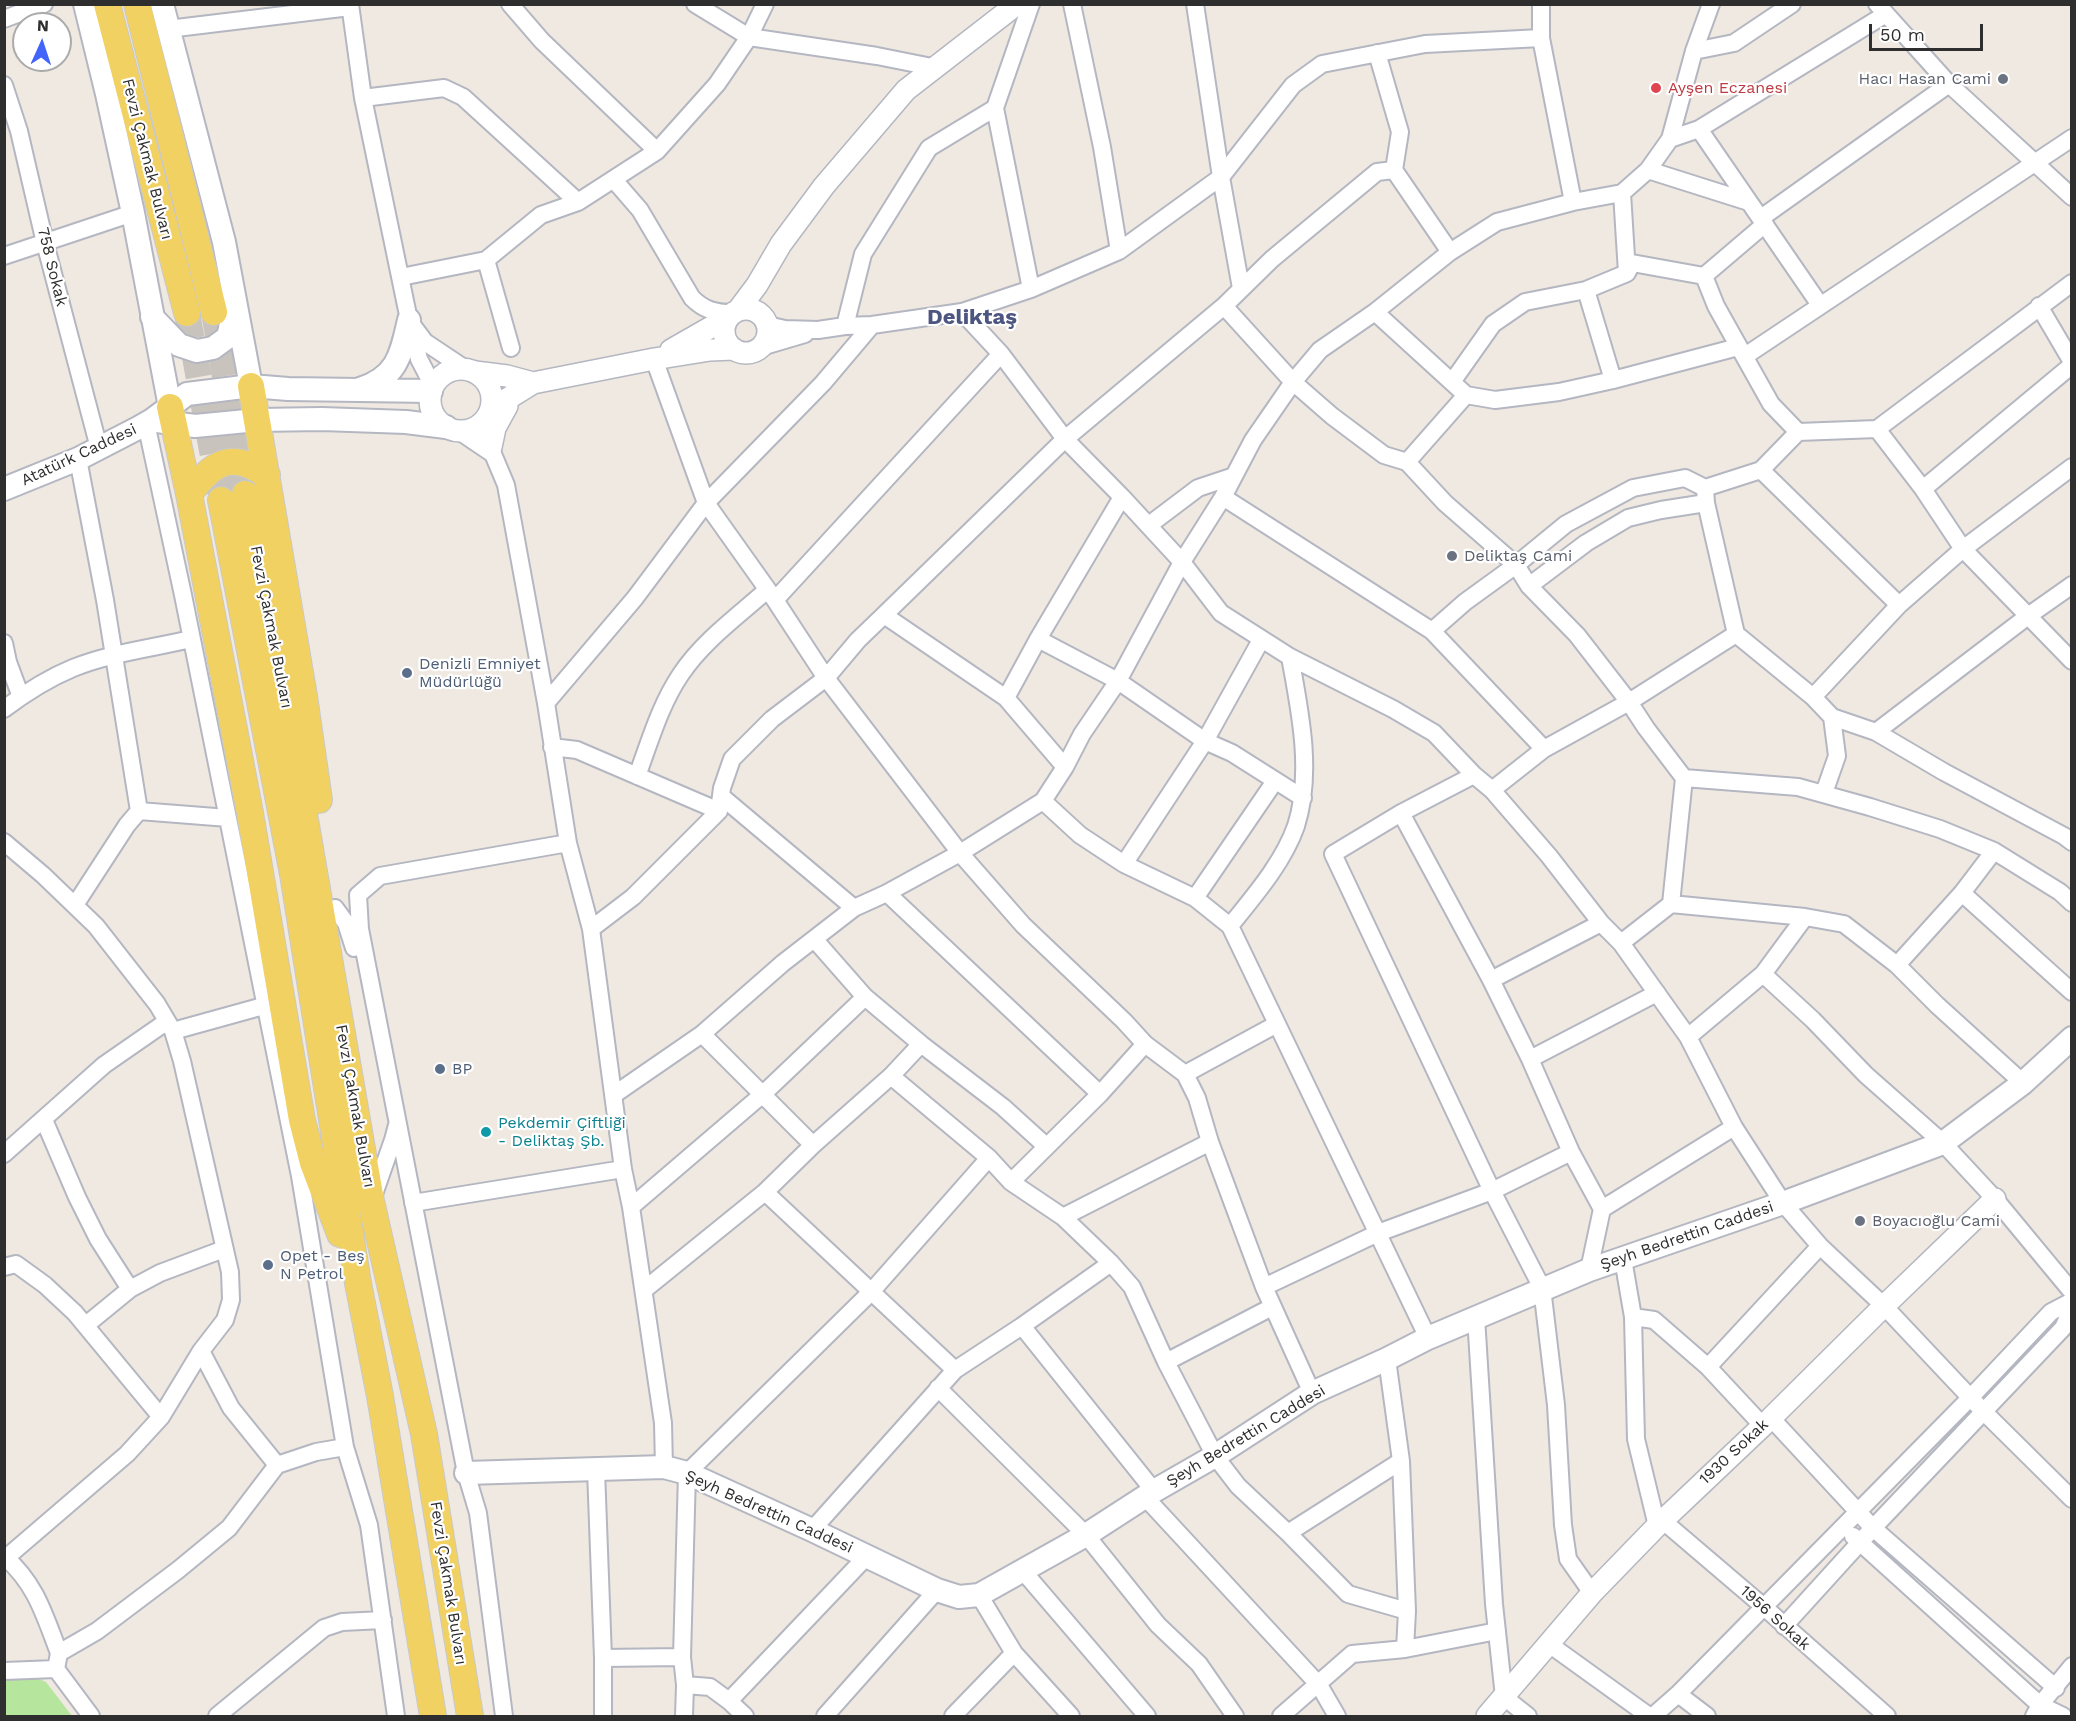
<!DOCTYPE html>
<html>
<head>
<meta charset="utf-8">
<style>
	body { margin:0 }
	#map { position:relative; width:2076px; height:1721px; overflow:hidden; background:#efe9e1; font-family:"Work Sans",sans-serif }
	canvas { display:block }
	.frame { position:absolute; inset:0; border:6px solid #2e2e2e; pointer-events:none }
	.north { position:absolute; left:12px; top:12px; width:60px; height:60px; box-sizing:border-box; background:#fff; border:2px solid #ababab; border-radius:50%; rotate:3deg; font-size:16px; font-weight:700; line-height:24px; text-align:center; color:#2e2e2e }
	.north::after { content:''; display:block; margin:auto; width:21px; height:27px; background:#4264fb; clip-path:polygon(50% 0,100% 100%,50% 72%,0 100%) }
	.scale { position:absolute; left:1869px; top:24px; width:114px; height:27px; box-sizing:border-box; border:3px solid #2e2e2e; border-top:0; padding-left:8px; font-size:18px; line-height:21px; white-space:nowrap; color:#2e2e2e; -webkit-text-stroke:4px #fff; paint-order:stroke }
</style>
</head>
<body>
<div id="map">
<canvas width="2076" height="1721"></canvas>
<div class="frame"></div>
<div class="north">N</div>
<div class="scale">50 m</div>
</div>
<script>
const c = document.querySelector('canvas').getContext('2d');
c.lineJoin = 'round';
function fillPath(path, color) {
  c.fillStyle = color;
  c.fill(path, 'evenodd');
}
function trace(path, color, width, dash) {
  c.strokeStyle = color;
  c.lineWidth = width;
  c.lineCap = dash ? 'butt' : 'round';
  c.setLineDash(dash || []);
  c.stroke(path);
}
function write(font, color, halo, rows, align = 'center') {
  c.font = font + ' "Work Sans",sans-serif';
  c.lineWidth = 4.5;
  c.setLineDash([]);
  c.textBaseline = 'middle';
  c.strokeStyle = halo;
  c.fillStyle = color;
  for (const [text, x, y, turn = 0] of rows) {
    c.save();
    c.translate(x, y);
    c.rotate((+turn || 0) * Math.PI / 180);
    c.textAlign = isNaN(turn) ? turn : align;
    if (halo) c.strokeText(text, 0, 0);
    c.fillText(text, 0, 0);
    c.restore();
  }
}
fillPath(new Path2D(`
	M 28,1674 L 46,1682 L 72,1716 L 5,1716 L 4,1678 Z`), '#b6e59e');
trace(new Path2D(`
	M 214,312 L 245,494
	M 187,313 L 221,500`), '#c8c4bd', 26, [26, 13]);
const minor = new Path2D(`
	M 350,4 L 363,98 L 409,320 L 419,359 L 433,386
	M 510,4 L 542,41 L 657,151
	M 695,4 L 749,37 L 877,56 L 937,68
	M 1072,4 L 1102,147 L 1119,251
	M 1195,4 L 1221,177 L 1241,288
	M 1541,4 L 1541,38 L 1573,202
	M 1877,4 L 1949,84 L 2072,197
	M 4,19 L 44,4
	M 168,29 L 350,7
	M 1694,51 L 1734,43 L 1792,4
	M 1377,53 L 1400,132 L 1394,170
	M 4,85 L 19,131 L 45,243 L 99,448
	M 363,98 L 444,88 L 463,97 L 578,202
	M 995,108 L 1031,289
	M 1699,129 L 1886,14
	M 1670,139 L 1699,129 L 1820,305
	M 1648,170 L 1749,202
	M 614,180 L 640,210 L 692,298 C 704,310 715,313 732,313
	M 1622,193 L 1627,273
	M 1761,218 L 1949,84
	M 4,256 L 133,213
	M 486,260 L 511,348
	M 1704,276 L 1765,224
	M 401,277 L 486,260 L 541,215 L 578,202 L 657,151 L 717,84 L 749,37 L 765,4
	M 1586,290 L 1613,380
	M 1224,306 L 1293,382 L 1332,416 L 1384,455 L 1407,462 L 1445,503 L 1516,565 L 1529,586 L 1577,635 L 1629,702 L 1646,728 L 1684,778 L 1798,787 L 1870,807 L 1940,829 L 1994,851 L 2060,892 L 2072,903
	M 2039,306 L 2072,362
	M 962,312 L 1001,354 L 1065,439 L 1122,497 L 1182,562 L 1221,613 L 1290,657 L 1393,709 L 1434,733 L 1474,775 L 1492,790 L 1549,856 L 1601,923 L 1621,943 L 1688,1037 L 1734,1127 L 1783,1203 L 1820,1246 L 1884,1306 L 1983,1411 L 2072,1499
	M 1375,312 L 1466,395 L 1495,400 L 1559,392 L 1613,380 L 1738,347
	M 767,325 L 785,329 L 818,330 L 845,326 L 872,325 L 962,312 L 1031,289 L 1119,251 L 1221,177 L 1293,85 L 1322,64 L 1425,44 L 1541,38
	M 413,326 L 425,342 L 467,370
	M 845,326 L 863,254 L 929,148 L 995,108 L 1031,4
	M 761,347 L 805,334
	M 1745,356 L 2072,138
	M 654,359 L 706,503 L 775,600 L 826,678 L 960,853 L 1023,925 L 1124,1021 L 1145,1044 L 1185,1074 L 1197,1098 L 1210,1142 L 1264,1287 L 1312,1393
	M 1452,382 L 1493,324 L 1525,302 L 1586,290 L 1627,273 L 1632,263 L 1704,276 L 1716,306 L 1771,404 L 1798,432 L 1877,429 L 2072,283
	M 486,418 L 493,454 L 506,485 L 546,703 L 568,843 L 591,929 L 623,1169 L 631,1207 L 663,1423 L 664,1467
	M 146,423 L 183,595 L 300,1176 L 345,1447 L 369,1525 L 396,1716
	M 1877,429 L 1923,489 L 1963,549 L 2072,661
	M 459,431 L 493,454
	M 1407,462 L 1466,395
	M 1761,470 L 1899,605
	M 1705,488 L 1706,503 L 1736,634 L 1813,697 L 1832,717 L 1837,756 L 1824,793
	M 1923,489 L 2072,365
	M 1223,497 L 1432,631 L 1544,749
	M 1149,525 L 1198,488 L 1234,476
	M 1529,586 L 1586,543 L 1628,518 L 1661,510 L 1706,503
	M 775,600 L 1001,354
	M 884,615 L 1065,439 L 1224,306 L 1272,259 L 1377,172 L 1394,170 L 1450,252
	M 1432,631 L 1465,602 L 1516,565 L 1566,524 L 1633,488 L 1685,478 L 1705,488 L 1761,470 L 1798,432
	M 1038,639 L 1118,681 L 1205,741 L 1232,753 L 1303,798
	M 4,643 L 8,662 L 21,697
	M 1813,697 L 1899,605 L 1963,549 L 2072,467
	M 1006,698 L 1038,639 L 1122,497
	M 546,703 L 635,598 L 706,503 L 823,383 L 872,325
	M 4,709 C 25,693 49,678 73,668 C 110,653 153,648 191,639
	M 1832,717 L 1876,732 L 1944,772 L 2064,836 L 2072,842
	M 1876,732 L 2028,616 L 2072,585
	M 552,747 L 577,750 L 719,811
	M 1474,775 L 1401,813 L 1333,854 L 1492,1191 L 1542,1288 L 1556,1405 L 1563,1525 L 1568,1559 L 1592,1593
	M 637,776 C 650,741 660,705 681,674 C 703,641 738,616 767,590
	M 1492,790 L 1544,749 L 1629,702 L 1736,634
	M 721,796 L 854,908
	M 1043,801 L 1080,835 L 1124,864 L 1195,898 L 1230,926 L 1428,1338
	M 139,811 L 228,818
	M 1401,813 L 1491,980 L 1530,1059 L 1571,1152 L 1602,1209 L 1589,1270
	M 4,842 L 43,875 L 96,926 L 157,1004 L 173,1031 L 182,1061 L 230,1272 L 231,1300 L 225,1320 L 201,1351 L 161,1417 L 127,1454 L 7,1557
	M 1124,864 L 1205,741 L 1261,640
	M 887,893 L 1100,1094
	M 1962,893 L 2072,992
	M 1195,898 L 1275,781
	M 1671,904 L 1684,778
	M 75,905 L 127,825 L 139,811 L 105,600 L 78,459
	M 335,908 L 346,923 L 354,948
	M 1230,926 C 1254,896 1283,863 1296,826 C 1313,773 1300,711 1290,657
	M 591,929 L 633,897 L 719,811 L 722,788 L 732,759 L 772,719 L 826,678 L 858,640 L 884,615 L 1006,698 L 1065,767
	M 1621,943 L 1671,904 L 1805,917 L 1844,924 L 1897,965 L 1937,1005 L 2023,1083
	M 1897,965 L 1962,893 L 1994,851
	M 1763,974 L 1813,1020 L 1866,1075 L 1943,1143 L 1995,1199 L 2072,1292
	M 1491,980 L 1601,923
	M 173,1031 L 267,1005
	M 702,1034 L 813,1145
	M 1688,1037 L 1763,974 L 1805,917
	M 921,1044 L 1003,1107 L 1046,1146
	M 1530,1059 L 1657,993
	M 1185,1074 L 1277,1024
	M 891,1076 L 989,1158 L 1011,1182 L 1063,1217 L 1111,1263 L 1132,1287 L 1166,1362 L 1215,1456 L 1238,1486 L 1288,1533 L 1348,1594 L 1407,1611
	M 615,1094 L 702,1034 L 783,963 L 854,908 L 887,893 L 960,853 L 1043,801 L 1065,767 L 1082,734 L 1118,681 L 1182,562 L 1223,497 L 1253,440 L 1293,382 L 1320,350 L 1375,312 L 1450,252 L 1497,222 L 1573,202 L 1622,193 L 1648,170 L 1670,139 L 1694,51 L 1711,4
	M 44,1120 L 77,1197 L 98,1239 L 130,1289
	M 4,1154 L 104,1065 L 166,1022
	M 1011,1182 L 1100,1094 L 1145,1044
	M 765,1192 L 955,1370
	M 373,1197 L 393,1140 L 397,1125
	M 413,1203 L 623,1169
	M 631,1207 L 763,1094 L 865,997
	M 1602,1209 L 1734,1127
	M 1063,1217 L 1210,1142
	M 1623,1259 L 1633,1317 L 1636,1439 L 1657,1526
	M 4,1267 L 16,1264 L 45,1285 L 75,1313 L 161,1417
	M 1264,1287 L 1378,1233 L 1492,1191 L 1571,1152
	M 644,1290 L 765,1192 L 813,1145 L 891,1076 L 921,1044 L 865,997 L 815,940
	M 1476,1317 L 1494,1604 L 1504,1697 L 1528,1716
	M 1633,1317 L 1654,1320 L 1708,1367 L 1762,1425
	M 86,1325 L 130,1289 L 160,1273 L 224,1249
	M 1022,1326 L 1154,1491
	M 201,1351 L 231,1408 L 277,1465
	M 1387,1359 L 1401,1461 L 1407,1611 L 1405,1649
	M 1166,1362 L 1272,1307
	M 1708,1367 L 1820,1246
	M 938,1388 L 1086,1535 L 1158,1625 L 1199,1664 L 1235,1716
	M 1771,1418 L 1873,1528 L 2056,1688
	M 596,1470 L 603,1658 L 603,1716
	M 1145,1497 L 1319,1685 L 1337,1716
	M 1662,1520 L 1764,1607 L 1887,1716
	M 812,1530 L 955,1370 L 1022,1326 L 1111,1263
	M 1288,1533 L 1401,1461
	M 1853,1536 L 2040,1705 L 2063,1716
	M 4,1556 C 36,1584 44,1614 59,1653
	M 1023,1571 L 1147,1716
	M 979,1595 L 1014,1653 L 1071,1716
	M 1784,1626 L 1873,1528 L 2063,1328 L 2072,1309
	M 1549,1644 L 1649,1716
	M 603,1658 L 682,1657
	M 56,1669 L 91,1716
	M 4,1671 L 56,1669 L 59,1653 L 97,1631 L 178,1570 L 229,1528 L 277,1465 L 316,1452 L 345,1447
	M 685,1685 L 710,1687 L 729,1701 L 745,1716
	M 1678,1694 L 1707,1716
	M 729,1701 L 867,1556
	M 217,1716 L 324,1628 L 342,1622 L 383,1620
	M 504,1716 L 478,1513 L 466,1473 L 360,929 L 358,895 L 380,876 L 568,843
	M 684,1716 L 685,1685 L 682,1657 L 687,1473 L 871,1292 L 989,1158
	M 825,1716 L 937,1590
	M 953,1716 L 1014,1653
	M 1281,1716 L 1352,1654 L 1405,1649 L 1497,1631
	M 1653,1716 L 1678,1694 L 1970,1398 L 2051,1312 L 2072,1301
	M 2034,1716 L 2040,1705 L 2072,1666`);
const tertiary = new Path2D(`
	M724 331a22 22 0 1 1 44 0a22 22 0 1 1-44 0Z
	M 739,309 L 757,285 L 781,244 L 824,186 L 906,90 L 1017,4
	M 671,350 L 727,318
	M430 400a31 31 0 1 1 62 0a31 31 0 1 1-62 0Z
	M 475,372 L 507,376 L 533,383
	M 491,409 L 533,383 L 654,359 L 710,350 L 734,349
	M 491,447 L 495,428 L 507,406
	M 1487,1716 L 1592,1593 L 1657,1526 L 1771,1418 L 1884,1306 L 1995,1199`);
const secondary = new Path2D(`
	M 85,4 L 107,94 L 133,213 L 170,407
	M 162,4 L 224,242 L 251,386
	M 152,317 L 179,345 L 197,351 L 213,348 L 228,337 L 234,311
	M 360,389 C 398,377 401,354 409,320
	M 157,421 L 195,426 L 257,420 L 322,419 L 406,422 L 446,427
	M 4,489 L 78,459 L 138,428 L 152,420 L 187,394 L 251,386 L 288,389 L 431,391
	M 466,1473 L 664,1467 L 687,1473 L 812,1530 L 937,1590 L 959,1597 L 979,1595 L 1086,1535 L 1154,1491 L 1215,1456 L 1312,1393 L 1387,1359 L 1428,1338 L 1589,1270 L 1783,1203 L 1943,1143 L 2023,1083 L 2072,1038`);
const primary = new Path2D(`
	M 107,4 L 187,313
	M 137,4 L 214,312
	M 251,386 L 304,696 L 319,800
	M 170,407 L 189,494 L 250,813 L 302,1120 L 313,1163 L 340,1234
	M 189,494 C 213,462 232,450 267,475
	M 245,494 L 281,681 L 371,1201 L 424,1434 L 470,1716
	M 221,500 L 293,874 L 358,1283 L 380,1396 L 433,1716`);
trace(minor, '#b4b7c1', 20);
trace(tertiary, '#b4b7c1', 24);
trace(secondary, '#b4b7c1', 26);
trace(primary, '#c9c9c9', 28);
trace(minor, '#fff', 16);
trace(tertiary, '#fff', 21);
trace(secondary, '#fff', 22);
trace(primary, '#f2d163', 26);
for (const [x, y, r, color] of [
	[2003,79,6,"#6b7280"],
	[1656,88,6,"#e0444e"],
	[1452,556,6,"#6b7280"],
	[407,673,6,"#5c6f8a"],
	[440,1069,6,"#5c6f8a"],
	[486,1132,6,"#0f9aa8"],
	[1860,1221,6,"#6b7280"],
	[268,1265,6,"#5c6f8a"]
]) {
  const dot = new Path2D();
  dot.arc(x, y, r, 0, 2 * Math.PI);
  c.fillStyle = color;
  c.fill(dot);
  trace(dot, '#fff', 2);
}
write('16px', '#5b616d', '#fff', [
	["Hacı Hasan Cami",1991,79,"right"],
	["Deliktaş Cami",1464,556],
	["Boyacıoğlu Cami",1872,1221]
], 'left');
write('16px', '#be3a42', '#fff', [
	["Ayşen Eczanesi",1668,88]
], 'left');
write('16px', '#2e2e2e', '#fff', [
	["Fevzi Çakmak Bulvarı",147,159,76],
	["758 Sokak",52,267,76],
	["Atatürk Caddesi",79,455,-25],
	["Fevzi Çakmak Bulvarı",271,627,79],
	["Fevzi Çakmak Bulvarı",355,1106,80],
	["Şeyh Bedrettin Caddesi",1687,1236,-19],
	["Şeyh Bedrettin Caddesi",1246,1436,-31],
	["1930 Sokak",1734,1452,-43],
	["Şeyh Bedrettin Caddesi",769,1512,24],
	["Fevzi Çakmak Bulvarı",448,1583,81],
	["1956 Sokak",1775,1618,42]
]);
write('16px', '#4e5e75', '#fff', [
	["Denizli Emniyet",419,664],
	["Müdürlüğü",419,682],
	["BP",452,1069],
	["Opet - Beş",280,1256],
	["N Petrol",280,1274]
], 'left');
write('16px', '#0d838f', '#fff', [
	["Pekdemir Çiftliği",498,1123],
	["- Deliktaş Şb.",498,1141]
], 'left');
write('bold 22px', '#4d5680', '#fff', [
	["Deliktaş",972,318]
]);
</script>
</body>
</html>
